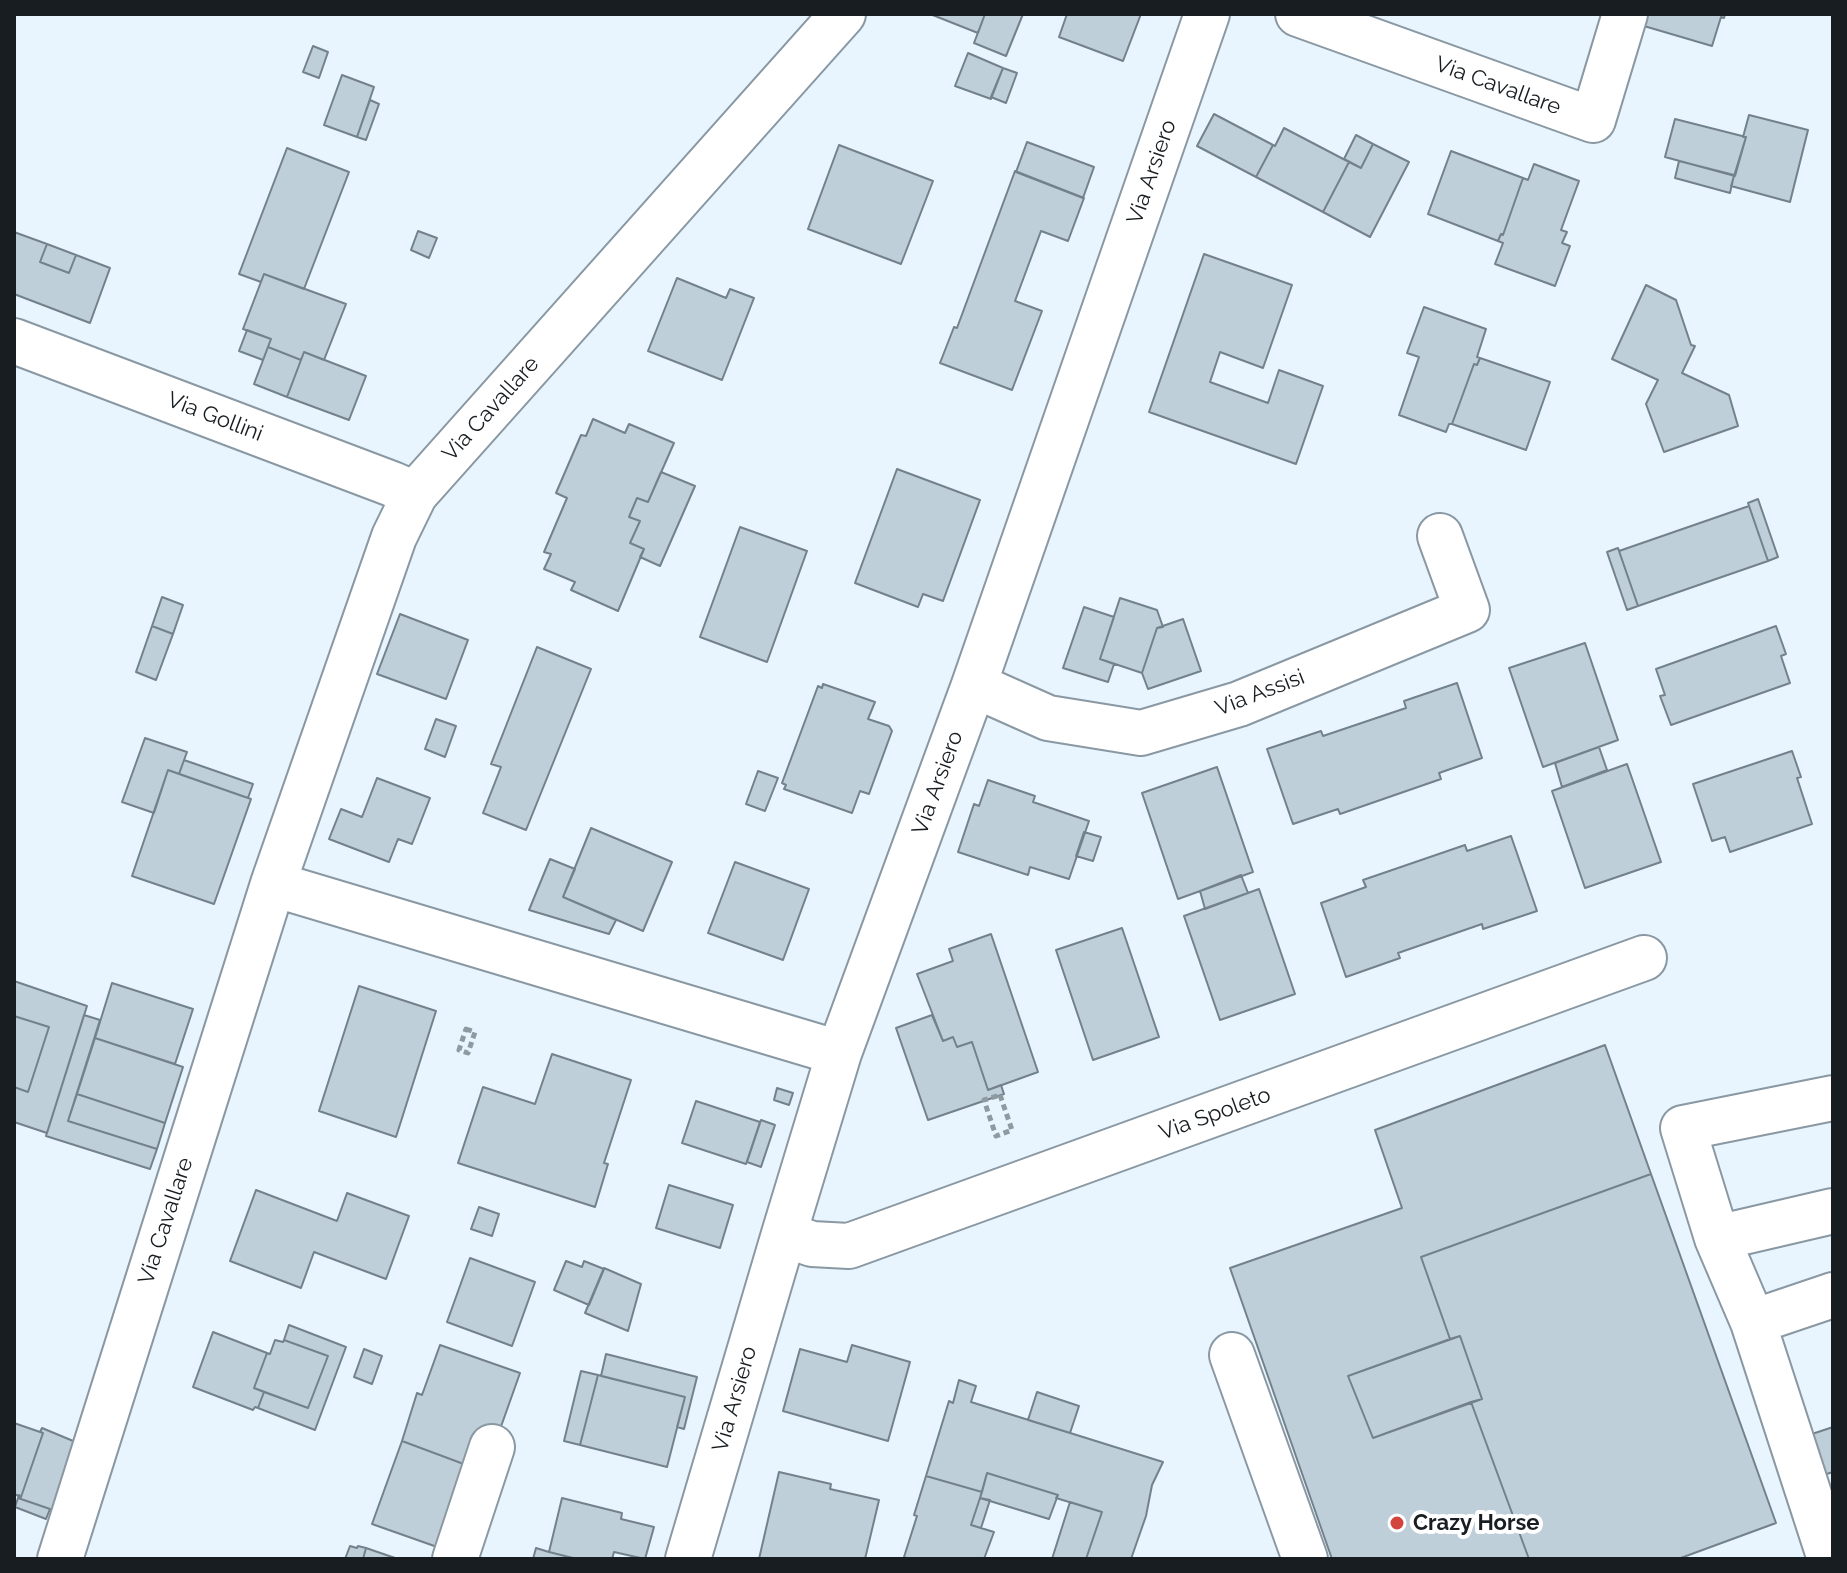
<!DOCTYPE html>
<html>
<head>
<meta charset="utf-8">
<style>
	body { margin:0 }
	#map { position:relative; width:1847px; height:1573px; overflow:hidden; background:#e8f5fe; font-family:Raleway,sans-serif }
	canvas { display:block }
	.frame { position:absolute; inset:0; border:16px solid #171d21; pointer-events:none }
</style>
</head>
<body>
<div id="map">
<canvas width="1847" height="1573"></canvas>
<div class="frame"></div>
</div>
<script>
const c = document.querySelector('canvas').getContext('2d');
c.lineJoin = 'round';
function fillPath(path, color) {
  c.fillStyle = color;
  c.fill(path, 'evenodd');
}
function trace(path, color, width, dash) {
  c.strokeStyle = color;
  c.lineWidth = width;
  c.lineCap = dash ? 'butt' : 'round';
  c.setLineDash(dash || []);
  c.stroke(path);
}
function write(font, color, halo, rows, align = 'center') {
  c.font = font + ' Raleway,sans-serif';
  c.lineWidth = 8;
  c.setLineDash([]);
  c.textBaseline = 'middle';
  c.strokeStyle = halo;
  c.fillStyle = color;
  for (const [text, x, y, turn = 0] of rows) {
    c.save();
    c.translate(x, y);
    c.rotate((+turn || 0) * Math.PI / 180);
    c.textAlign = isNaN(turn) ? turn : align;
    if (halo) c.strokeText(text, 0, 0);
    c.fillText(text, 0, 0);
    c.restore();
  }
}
const building = new Path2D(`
	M 930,14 L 985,14 L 978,33 Z
	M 985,14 L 1023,14 L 1006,56 L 974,43 Z
	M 1067,14 L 1141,14 L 1123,61 L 1059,37 Z
	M 1647,14 L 1725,14 L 1724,18 L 1721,17 L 1712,46 L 1644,26 Z
	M 313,46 L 328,52 L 319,78 L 303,72 Z
	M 968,53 L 1003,68 L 991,99 L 955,86 Z
	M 1003,68 L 1017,73 L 1006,103 L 991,97 Z
	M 342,75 L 374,87 L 357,137 L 324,125 Z
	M 370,100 L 379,104 L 366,140 L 357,137 Z
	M 1214,114 L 1273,145 L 1256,177 L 1197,146 Z
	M 1749,115 L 1808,130 L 1790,202 L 1731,186 L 1746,137 L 1743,137 Z
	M 1675,119 L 1746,137 L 1735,176 L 1665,157 Z
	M 1284,128 L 1349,162 L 1323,212 L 1256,177 L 1273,145 L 1275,146 Z
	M 1356,135 L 1373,144 L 1361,168 L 1344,159 Z
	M 1027,142 L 1094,167 L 1083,198 L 1016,172 Z
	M 1373,144 L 1409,162 L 1370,237 L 1323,212 L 1349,162 L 1361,168 Z
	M 839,145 L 933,181 L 901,264 L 808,229 Z
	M 287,148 L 349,172 L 304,289 L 264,274 L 261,282 L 239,274 Z
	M 1451,151 L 1523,178 L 1503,235 L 1501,234 L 1498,241 L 1428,214 Z
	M 1679,161 L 1734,175 L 1730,193 L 1675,178 Z
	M 1534,164 L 1579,181 L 1561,230 L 1567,232 L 1562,243 L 1570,246 L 1555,286 L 1495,264 L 1503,243 L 1498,241 L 1501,234 L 1503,235 L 1523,178 L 1528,180 Z
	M 1015,171 L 1084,198 L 1068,241 L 1041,231 L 1015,301 L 1042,311 L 1012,390 L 940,363 L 954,327 L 957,328 Z
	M 418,231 L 437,238 L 429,258 L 411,250 Z
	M 14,232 L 47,244 L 40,262 L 69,273 L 76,255 L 110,268 L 90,323 L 14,294 Z
	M 47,244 L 76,255 L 69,273 L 40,262 Z
	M 1204,254 L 1292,285 L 1263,368 L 1220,352 L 1210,382 L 1268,403 L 1279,370 L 1323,386 L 1296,464 L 1149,412 Z
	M 264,274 L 346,304 L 324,360 L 304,352 L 301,360 L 268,347 L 271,339 L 243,329 Z
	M 677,278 L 726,298 L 730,289 L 754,298 L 722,380 L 648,351 Z
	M 1646,285 L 1676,300 L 1691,345 L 1695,346 L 1682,373 L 1729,395 L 1738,426 L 1664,452 L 1646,404 L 1658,380 L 1612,359 Z
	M 1424,307 L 1486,329 L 1477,357 L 1480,358 L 1477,365 L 1474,364 L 1452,424 L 1449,424 L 1446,432 L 1399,415 L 1419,357 L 1407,353 Z
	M 247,330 L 271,339 L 263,360 L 239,351 Z
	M 268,347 L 301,360 L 287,397 L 254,384 Z
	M 304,352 L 366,376 L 349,420 L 287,397 Z
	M 1480,358 L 1550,382 L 1526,450 L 1452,424 L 1474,364 L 1477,365 Z
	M 593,419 L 625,433 L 629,424 L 674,443 L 648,502 L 637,498 L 629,517 L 640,521 L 630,543 L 644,549 L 618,611 L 571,590 L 575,582 L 544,569 L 551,554 L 544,552 L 567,498 L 556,493 L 581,435 L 586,436 Z
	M 897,469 L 980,500 L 943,601 L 923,594 L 918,607 L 855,583 Z
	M 661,472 L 695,486 L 660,566 L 640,557 L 644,549 L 630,543 L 640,521 L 629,517 L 637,498 L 648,502 Z
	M 1758,499 L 1778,557 L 1768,561 L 1748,503 Z
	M 1749,506 L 1768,561 L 1638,606 L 1619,551 Z
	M 740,527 L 807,551 L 767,662 L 700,637 Z
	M 1618,548 L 1638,606 L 1627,610 L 1607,552 Z
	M 162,597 L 183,605 L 173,634 L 152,626 Z
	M 1120,598 L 1157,610 L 1163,627 L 1157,628 L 1142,673 L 1100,659 Z
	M 1084,607 L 1114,617 L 1100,659 L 1114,664 L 1108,682 L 1063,668 Z
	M 400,614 L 468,640 L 446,699 L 377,674 Z
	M 1183,619 L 1201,671 L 1148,689 L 1142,673 L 1157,628 Z
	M 152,626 L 173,634 L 156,680 L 136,672 Z
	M 1776,626 L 1786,654 L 1781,656 L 1790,683 L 1671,725 L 1660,696 L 1665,695 L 1656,669 Z
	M 1585,643 L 1618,740 L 1543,767 L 1509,668 Z
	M 537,647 L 591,669 L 526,830 L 483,813 L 501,767 L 491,764 Z
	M 1457,683 L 1482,758 L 1439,773 L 1441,779 L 1340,814 L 1338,809 L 1293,824 L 1267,749 L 1321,731 L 1323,736 L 1406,708 L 1404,701 Z
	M 823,684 L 875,702 L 868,719 L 889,726 L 892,731 L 869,794 L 860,791 L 852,813 L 784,789 L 786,785 L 782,783 L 818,686 L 822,688 Z
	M 436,719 L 456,726 L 445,757 L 425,749 Z
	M 145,738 L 187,752 L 179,774 L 168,770 L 154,813 L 122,802 Z
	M 1599,747 L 1607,770 L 1562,787 L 1555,763 Z
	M 1792,751 L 1801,777 L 1797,778 L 1812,824 L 1730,852 L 1725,837 L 1712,841 L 1693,784 Z
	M 184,760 L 253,784 L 248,798 L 179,774 Z
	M 1627,764 L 1661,862 L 1585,888 L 1552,791 Z
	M 1217,767 L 1253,872 L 1178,899 L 1142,793 Z
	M 168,770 L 251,799 L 214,904 L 132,876 Z
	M 758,771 L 778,778 L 765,811 L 746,804 Z
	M 377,778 L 430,798 L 412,844 L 398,839 L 389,862 L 329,839 L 341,809 L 362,817 Z
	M 988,780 L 1035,796 L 1033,802 L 1089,821 L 1069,879 L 1030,867 L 1028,875 L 958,852 L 974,804 L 979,806 Z
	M 591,828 L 672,862 L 643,931 L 563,897 Z
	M 1084,832 L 1101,837 L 1093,861 L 1076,856 Z
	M 1511,836 L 1537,911 L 1483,929 L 1482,924 L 1398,953 L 1400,958 L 1346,977 L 1321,903 L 1366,887 L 1363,880 L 1465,845 L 1467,851 Z
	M 550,859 L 575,869 L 563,897 L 616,920 L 609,934 L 529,910 Z
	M 735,862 L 809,889 L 783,960 L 708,933 Z
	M 1241,875 L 1248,893 L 1205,909 L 1200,891 Z
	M 1259,889 L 1295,994 L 1220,1020 L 1184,916 Z
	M 1122,928 L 1159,1037 L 1093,1060 L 1056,950 Z
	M 991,934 L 1038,1072 L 988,1090 L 972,1042 L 957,1047 L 953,1037 L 943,1041 L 917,974 L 953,961 L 949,949 Z
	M 14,981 L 87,1006 L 47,1133 L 14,1122 L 14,1087 L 28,1092 L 49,1027 L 14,1016 Z
	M 112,983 L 193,1009 L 175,1064 L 95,1038 Z
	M 359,986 L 436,1011 L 396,1137 L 319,1111 Z
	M 84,1015 L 100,1020 L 68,1121 L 157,1149 L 150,1169 L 46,1136 Z
	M 932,1015 L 943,1041 L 953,1037 L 957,1047 L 972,1042 L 988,1090 L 1001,1085 L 1004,1094 L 928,1120 L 896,1028 Z
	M 14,1016 L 49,1027 L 28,1092 L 14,1087 Z
	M 95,1038 L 183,1067 L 165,1123 L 77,1094 Z
	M 1605,1045 L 1651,1174 L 1421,1257 L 1450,1339 L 1348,1376 L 1373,1438 L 1471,1402 L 1529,1559 L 1332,1559 L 1230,1268 L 1402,1208 L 1375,1130 Z
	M 552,1054 L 631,1080 L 604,1163 L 608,1164 L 595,1207 L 458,1163 L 483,1087 L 535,1104 Z
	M 777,1088 L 793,1093 L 789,1105 L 774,1100 Z
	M 77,1094 L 165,1123 L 157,1149 L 68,1121 Z
	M 696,1101 L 760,1122 L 746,1164 L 682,1143 Z
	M 761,1120 L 775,1125 L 761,1167 L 747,1162 Z
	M 1651,1174 L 1776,1523 L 1678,1559 L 1529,1559 L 1471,1402 L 1482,1399 L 1460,1336 L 1450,1339 L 1421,1257 Z
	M 669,1185 L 733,1205 L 720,1248 L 656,1228 Z
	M 256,1190 L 337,1221 L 347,1193 L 409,1216 L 386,1279 L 314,1252 L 301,1288 L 230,1261 Z
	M 479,1207 L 499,1214 L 492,1236 L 471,1229 Z
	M 470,1258 L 535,1282 L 512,1346 L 447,1322 Z
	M 566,1261 L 582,1267 L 584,1261 L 604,1269 L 589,1305 L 554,1290 Z
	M 604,1268 L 641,1284 L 628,1331 L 585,1313 Z
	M 289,1325 L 346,1347 L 315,1430 L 258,1408 L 264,1392 L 308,1408 L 328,1356 L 284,1340 Z
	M 213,1332 L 267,1353 L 254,1388 L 264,1392 L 258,1408 L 255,1407 L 253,1410 L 193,1387 Z
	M 1460,1336 L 1482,1399 L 1373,1438 L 1348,1376 Z
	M 275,1340 L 283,1342 L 284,1340 L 328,1356 L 308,1408 L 254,1388 L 267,1353 L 270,1354 Z
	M 440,1345 L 520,1373 L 498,1435 L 469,1466 L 402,1441 L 417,1393 L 422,1395 Z
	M 852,1345 L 910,1362 L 888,1441 L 783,1411 L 800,1349 L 847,1362 Z
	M 364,1349 L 382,1356 L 372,1384 L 354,1377 Z
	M 606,1354 L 697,1377 L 684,1429 L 677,1427 L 685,1397 L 601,1376 Z
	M 581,1371 L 598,1375 L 580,1445 L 564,1441 Z
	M 598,1375 L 685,1397 L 667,1467 L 580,1445 Z
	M 959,1380 L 976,1386 L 971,1402 L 1163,1462 L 1152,1485 L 1146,1516 L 1131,1559 L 1086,1559 L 1102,1512 L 1056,1498 L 1058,1495 L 987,1473 L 982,1492 L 926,1476 L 949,1401 L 953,1403 Z
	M 1037,1392 L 1079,1406 L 1070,1433 L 1028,1420 Z
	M 14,1423 L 43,1433 L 21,1497 L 14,1494 Z
	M 1833,1427 L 1833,1472 L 1820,1476 L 1806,1436 Z
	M 42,1428 L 78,1443 L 53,1510 L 18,1498 L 19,1495 L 21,1497 L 43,1433 L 40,1432 Z
	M 402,1441 L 469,1466 L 440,1548 L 372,1524 Z
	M 779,1472 L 831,1484 L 830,1489 L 879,1500 L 865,1559 L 759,1559 Z
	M 987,1473 L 1058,1495 L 1049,1519 L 980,1498 Z
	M 926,1476 L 982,1492 L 971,1525 L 994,1532 L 984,1559 L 909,1559 L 904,1557 L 917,1516 L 914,1515 Z
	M 18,1498 L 50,1509 L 46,1519 L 15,1507 Z
	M 562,1498 L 622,1513 L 621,1519 L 654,1527 L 645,1559 L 614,1552 L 612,1559 L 577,1559 L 549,1552 Z
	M 980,1498 L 990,1500 L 981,1528 L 971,1525 Z
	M 1070,1502 L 1102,1512 L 1086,1559 L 1052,1559 Z
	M 350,1546 L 357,1548 L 358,1546 L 366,1548 L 363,1559 L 345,1559 Z
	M 366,1548 L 398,1559 L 363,1559 Z
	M 536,1548 L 549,1552 L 577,1559 L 533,1559 Z`);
fillPath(building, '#bfcfd9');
trace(building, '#73818b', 2);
const minor = new Path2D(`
	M 1298,14 L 1593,120 L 1625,14
	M 14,341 L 392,484 L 415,494
	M 974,685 L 1048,718 L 1141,733 L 1239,704 L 1467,610 L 1440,536
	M 273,884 L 839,1053
	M 784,1234 L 812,1244 L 849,1246 L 1644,958
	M 1717,1238 L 1833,1211
	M 1753,1322 L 1717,1238 L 1683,1128 L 1833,1098
	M 1232,1355 L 1305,1559
	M 60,1559 L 273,884 L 394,537 L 415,494 L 843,14
	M 455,1559 L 492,1447
	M 688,1559 L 784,1234 L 839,1053 L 974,685 L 1207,14
	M 1830,1559 L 1753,1322 L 1833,1295`);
trace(minor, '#8998a2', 48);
trace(new Path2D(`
	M 466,1029 L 475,1032 L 468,1053 L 459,1050 Z
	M 1000,1095 L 1012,1130 L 996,1136 L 984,1100 Z`), '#8f99a0', 5, [6, 4]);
trace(minor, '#fff', 44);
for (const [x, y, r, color] of [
	[1397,1523,8,"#d2443d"]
]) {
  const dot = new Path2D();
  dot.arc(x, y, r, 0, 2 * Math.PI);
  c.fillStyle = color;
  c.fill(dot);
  trace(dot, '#fff', 3);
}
write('22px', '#171d21', '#fff', [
	["Via Cavallare",1498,86,20],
	["Via Arsiero",1152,172,-71],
	["Via Cavallare",491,409,-48],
	["Via Gollini",215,417,21],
	["Via Assisi",1260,693,-21],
	["Via Arsiero",938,783,-70],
	["Via Spoleto",1215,1114,-20],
	["Via Cavallare",166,1221,-72],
	["Via Arsiero",735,1399,-74]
]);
write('bold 22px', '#171d21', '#fff', [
	["Crazy Horse",1413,1523]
], 'left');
</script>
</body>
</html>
